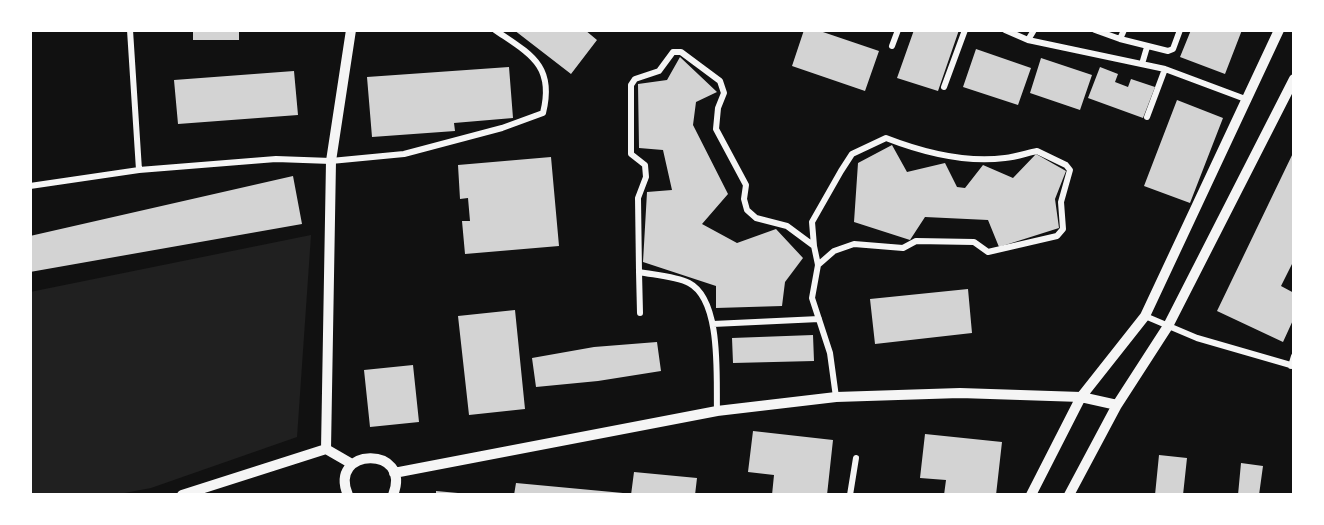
<!DOCTYPE html>
<html>
<head>
<meta charset="utf-8">
<style>
	body { margin:0 }
	#map { position:relative; width:1324px; height:525px; overflow:hidden; background:#111; font-family:"Noto Sans",sans-serif }
	canvas { display:block }
	.frame { position:absolute; inset:0; border:32px solid #fff; pointer-events:none }
</style>
</head>
<body>
<div id="map">
<canvas width="1324" height="525"></canvas>
<div class="frame"></div>
</div>
<script>
const c = document.querySelector('canvas').getContext('2d');
c.lineJoin = 'round';
function fillPath(path, color) {
  c.fillStyle = color;
  c.fill(path, 'evenodd');
}
function trace(path, color, width, dash) {
  c.strokeStyle = color;
  c.lineWidth = width;
  c.lineCap = dash ? 'butt' : 'round';
  c.setLineDash(dash || []);
  c.stroke(path);
}
fillPath(new Path2D(`
	M 311,235 L 297,437 L 151,488 L 114,495 L 30,495 L 30,292 Z`), '#202020');
fillPath(new Path2D(`
	M 193,30 L 239,30 L 239,40 L 193,40 Z
	M 514,30 L 585,30 L 597,40 L 571,74 Z
	M 804,30 L 817,30 L 879,51 L 865,91 L 792,66 Z
	M 914,30 L 959,30 L 938,91 L 897,78 Z
	M 1191,30 L 1242,30 L 1225,74 L 1180,57 Z
	M 976,49 L 1031,68 L 1018,105 L 963,87 Z
	M 680,57 L 717,92 L 696,102 L 693,125 L 728,194 L 702,224 L 737,243 L 776,229 L 803,258 L 785,282 L 782,306 L 716,308 L 716,286 L 643,262 L 647,192 L 672,190 L 663,150 L 639,148 L 638,84 L 667,80 Z
	M 1041,58 L 1092,75 L 1080,110 L 1030,93 Z
	M 509,67 L 513,118 L 454,123 L 455,131 L 372,137 L 367,77 Z
	M 1100,67 L 1118,74 L 1115,82 L 1128,87 L 1131,79 L 1155,87 L 1143,118 L 1088,98 Z
	M 294,71 L 298,115 L 178,124 L 174,80 Z
	M 1177,100 L 1223,118 L 1190,203 L 1144,186 Z
	M 892,145 L 907,172 L 945,163 L 957,187 L 965,188 L 983,165 L 1013,178 L 1036,154 L 1066,171 L 1055,199 L 1059,228 L 999,247 L 988,220 L 925,217 L 910,240 L 854,222 L 858,163 Z
	M 1294,151 L 1294,260 L 1281,286 L 1294,293 L 1294,318 L 1283,342 L 1217,311 Z
	M 551,157 L 559,246 L 465,254 L 462,221 L 470,221 L 468,198 L 460,199 L 458,165 Z
	M 293,176 L 302,224 L 30,272 L 30,236 Z
	M 968,289 L 972,333 L 875,344 L 870,299 Z
	M 515,310 L 525,409 L 469,415 L 458,316 Z
	M 813,335 L 814,361 L 733,363 L 732,338 Z
	M 657,342 L 661,371 L 598,381 L 536,387 L 532,358 L 594,347 Z
	M 413,365 L 419,422 L 370,427 L 364,370 Z
	M 753,431 L 833,440 L 827,495 L 772,495 L 774,475 L 748,472 Z
	M 925,434 L 1002,442 L 996,495 L 944,495 L 946,480 L 920,478 Z
	M 1159,455 L 1187,458 L 1183,495 L 1155,495 Z
	M 1241,463 L 1263,466 L 1259,495 L 1238,495 Z
	M 634,472 L 697,478 L 695,495 L 631,495 Z
	M 516,483 L 623,493 L 623,495 L 514,495 Z
	M 436,491 L 458,493 L 458,495 L 436,495 Z`), '#d3d3d3');
trace(new Path2D(`
	M 130,30 L 139,170
	M 1005,30 L 1028,40 L 1165,69 L 1248,100
	M 1095,30 L 1120,39
	M 1124,30 L 1120,39 L 1168,51 L 1173,49 L 1180,30
	M 1028,40 L 1034,30
	M 892,46 L 898,30
	M 1142,64 L 1147,47
	M 944,87 L 965,30
	M 1147,117 L 1165,69
	M 30,186 L 139,170 L 276,159 L 331,161 L 404,154 L 502,128 L 543,113 C 555,65 530,54 495,30
	M 814,246 L 812,222 L 841,171 L 852,154 L 886,138 C 922,152 966,163 1005,158 C 1016,157 1027,153 1037,151 L 1066,165 L 1070,170 L 1061,202 L 1063,229 L 1057,236 L 988,252 L 974,242 L 916,241 L 903,248 L 854,244 L 834,251 L 818,265
	M 639,272 L 640,313
	M 1145,316 L 1197,338 L 1294,366
	M 713,324 L 819,319
	M 1291,366 L 1294,356
	M 717,411 C 716,378 722,300 689,283 C 675,276 654,275 639,272 L 638,198 L 646,177 L 645,165 L 631,154 L 631,85 L 635,79 L 659,71 L 673,52 L 681,52 L 720,81 L 724,93 L 718,108 L 716,129 L 746,185 L 744,199 L 747,210 L 756,218 L 787,226 L 814,246 L 818,265 L 812,298 L 830,353 L 836,397
	M 850,495 L 856,458`), '#f5f5f5', 6);
trace(new Path2D(`
	M 351,30 L 331,161 L 326,449 L 352,464
	M 394,473 L 717,411 L 836,397 L 960,393 L 1081,397 L 1117,405
	M 182,495 L 326,449
	M 348,495 C 327,447 413,445 393,495
	M 1031,495 L 1081,397 L 1145,316 L 1279,30
	M 1069,495 L 1117,405 L 1168,326 L 1294,79`), '#f5f5f5', 10);
</script>
</body>
</html>
